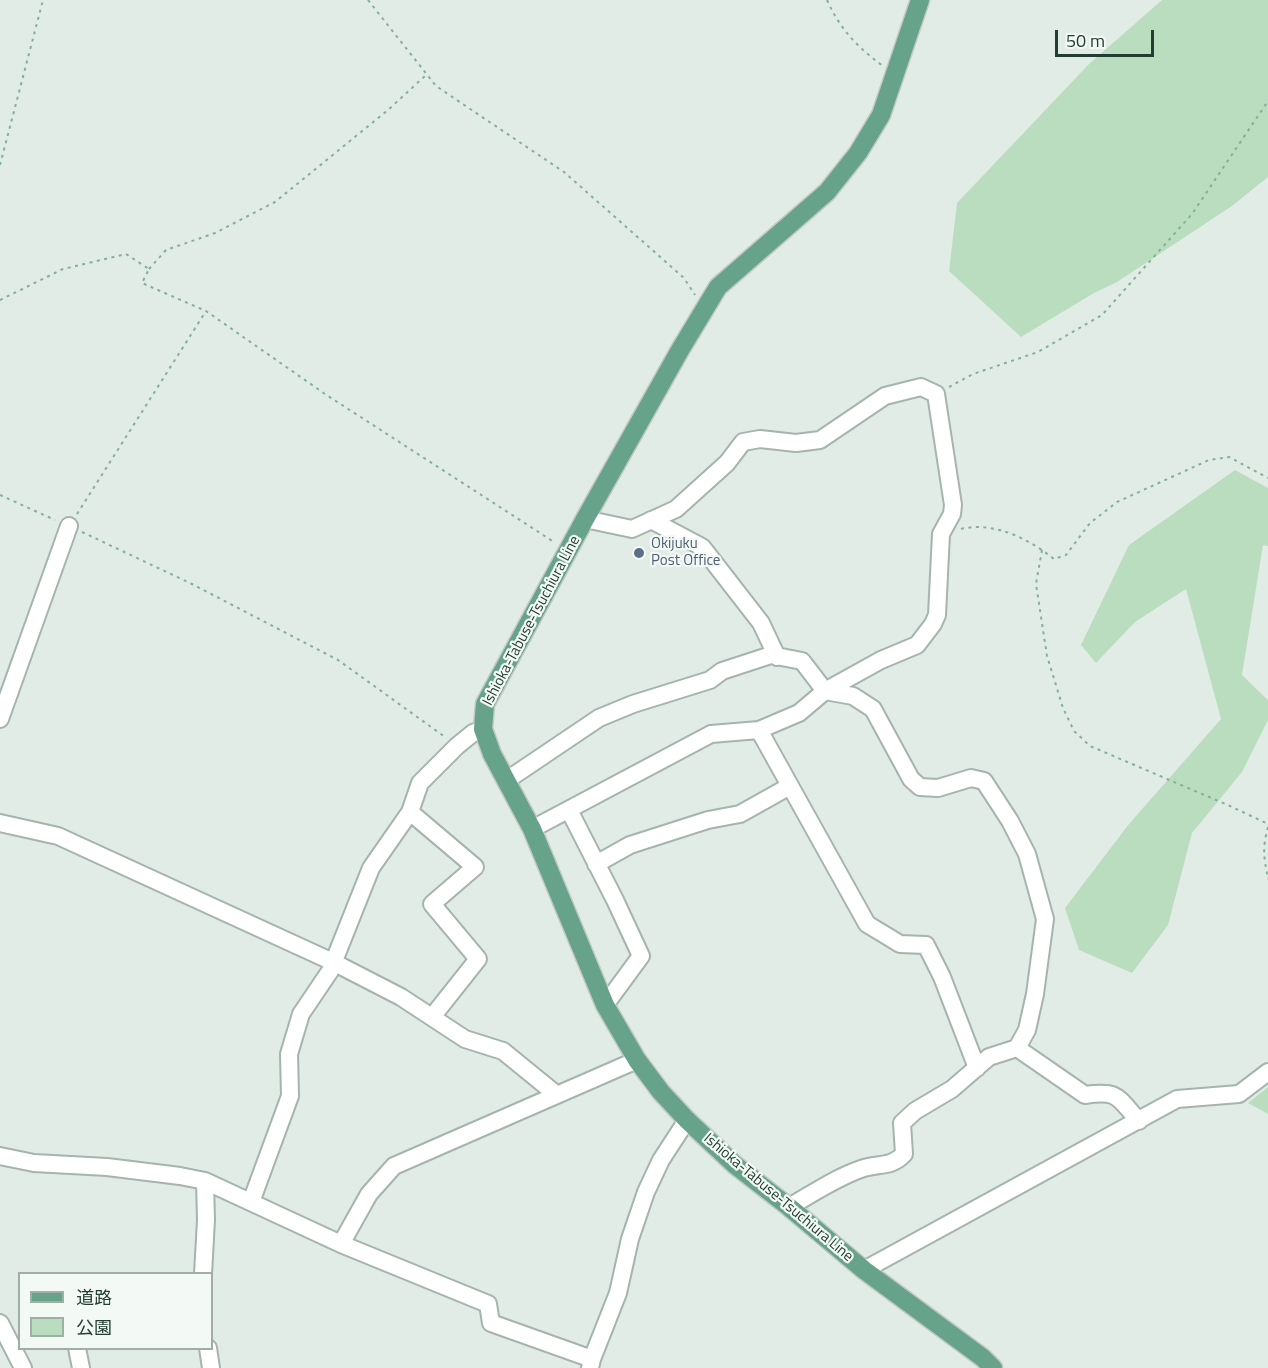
<!DOCTYPE html>
<html>
<head>
<meta charset="utf-8">
<style>
	body { margin:0 }
	#map { position:relative; width:1268px; height:1368px; overflow:hidden; background:#e2ece6; font-family:"Titillium Web","Noto Sans JP",sans-serif }
	canvas { display:block }
	.legend { position:absolute; left:18px; top:1272px; width:195px; height:78px; box-sizing:border-box; background:#f3f9f5; border:2px solid #9faea7; margin:0; padding:8px 10px; list-style:none; font-size:18px; color:#223d32 }
	.legend li { display:flex; align-items:center; gap:12px; height:30px }
	.legend b { width:30px; border:2px solid #9faea7 }
	.scale { position:absolute; left:1055px; top:30px; width:99px; height:27px; box-sizing:border-box; border:3px solid #223d32; border-top:0; padding-left:8px; font-size:18px; line-height:21px; white-space:nowrap; color:#223d32; -webkit-text-stroke:4px #f3f9f5; paint-order:stroke }
</style>
</head>
<body>
<div id="map">
<canvas width="1268" height="1368"></canvas>
<ul class="legend">
<li><b style="height:8px;background:#67a28a"></b>道路</li>
<li><b style="height:16px;background:#bbddbf"></b>公園</li>
</ul>
<div class="scale">50 m</div>
</div>
<script>
const c = document.querySelector('canvas').getContext('2d');
c.lineJoin = 'round';
function fillPath(path, color) {
  c.fillStyle = color;
  c.fill(path, 'evenodd');
}
function trace(path, color, width, dash) {
  c.strokeStyle = color;
  c.lineWidth = width;
  c.lineCap = dash ? 'butt' : 'round';
  c.setLineDash(dash || []);
  c.stroke(path);
}
function write(font, color, halo, rows, align = 'center') {
  c.font = font + ' "Titillium Web",sans-serif';
  c.lineWidth = 4.5;
  c.setLineDash([]);
  c.textBaseline = 'middle';
  c.strokeStyle = halo;
  c.fillStyle = color;
  for (const [text, x, y, turn = 0] of rows) {
    c.save();
    c.translate(x, y);
    c.rotate((+turn || 0) * Math.PI / 180);
    c.textAlign = isNaN(turn) ? turn : align;
    if (halo) c.strokeText(text, 0, 0);
    c.fillText(text, 0, 0);
    c.restore();
  }
}
fillPath(new Path2D(`
	M 1162,0 L 1268,0 L 1268,177 L 1232,206 L 1117,282 L 1094,293 L 1021,337 L 949,271 L 957,203 L 1089,64 Z
	M 1235,470 L 1268,488 L 1268,546 L 1263,545 L 1242,675 L 1268,700 L 1268,720 L 1242,772 L 1192,833 L 1168,925 L 1132,973 L 1079,950 L 1065,908 L 1129,824 L 1221,719 L 1186,589 L 1135,622 L 1096,663 L 1081,645 L 1129,545 Z
	M 1268,1087 L 1268,1114 L 1248,1103 Z`), '#bbddbf');
const minor = new Path2D(`
	M 651,520 L 702,547 L 761,623 L 777,657
	M 0,719 L 69,526
	M 759,730 L 867,924 L 900,944 L 926,945 L 942,977 L 977,1068
	M 507,780 L 599,718 L 633,704 L 710,680 L 722,671 L 771,655 L 802,661 L 825,691 L 853,696 L 873,709 L 911,779 L 920,787 L 938,788 L 971,778 L 984,781 L 1010,821 L 1027,854 L 1045,919 L 1035,994 L 1027,1030 L 1017,1048 L 989,1057 L 952,1089 L 915,1111 L 902,1123 L 904,1154 C 891,1168 878,1163 861,1169 C 835,1178 812,1194 789,1207
	M 569,810 L 615,900 L 641,956 L 605,1005
	M 410,812 L 475,867 L 432,904 L 478,959 L 432,1017
	M 0,823 L 58,836 L 333,962 L 401,997 L 465,1039 L 503,1051 L 557,1095
	M 532,829 L 711,734 L 759,730 L 799,713 L 825,691 L 881,660 L 917,645 L 933,624 L 937,615 L 941,534 L 952,514 L 953,505 L 936,394 L 921,387 L 885,396 L 820,440 L 796,443 L 760,439 L 743,442 L 727,463 L 676,509 L 632,529 L 585,519
	M 596,864 L 630,845 L 708,820 L 740,814 L 790,786
	M 1017,1048 L 1085,1095 C 1119,1090 1117,1097 1139,1121
	M 0,1156 L 34,1163 L 107,1167 L 180,1176 L 205,1181 L 341,1244 L 488,1304 L 491,1323 L 592,1359
	M 251,1202 L 290,1096 L 289,1054 L 301,1014 L 330,971 L 371,868 L 410,812 L 420,783 L 457,746 L 473,733 L 483,729
	M 341,1244 L 369,1194 L 394,1166 L 637,1060
	M 864,1270 L 1177,1099 L 1239,1094 L 1268,1072
	M 203,1274 L 206,1220 L 205,1181
	M 0,1323 L 23,1368
	M 77,1348 L 81,1368
	M 208,1348 L 211,1368
	M 590,1368 L 592,1359 L 618,1293 L 630,1239 L 646,1192 L 661,1160 L 687,1120`);
const major = new Path2D(`
	M 920,0 L 881,115 L 858,153 L 827,192 L 718,287 L 680,350 L 585,519 L 485,704 L 483,729 L 492,754 L 532,829 L 605,1005 L 637,1060 L 661,1092 L 687,1120 L 735,1165 L 789,1207 L 864,1270 L 983,1358 L 993,1368`);
trace(minor, '#a5b4ac', 20);
trace(major, '#c1c9c6', 21);
trace(new Path2D(`
	M 368,0 L 436,86 L 564,172 L 684,278 L 695,295
	M 827,0 C 840,29 857,47 883,66
	M 0,165 L 43,0
	M 149,269 L 166,250 L 215,233 L 275,202 L 388,110 L 426,75
	M 0,300 L 63,269 L 126,254 L 149,269 L 142,283 L 206,311 L 325,394 L 554,542
	M 949,387 L 973,374 L 1038,352 L 1102,315 L 1192,214 L 1268,101
	M 0,495 L 55,520
	M 77,514 L 206,311
	M 961,529 C 994,521 1029,539 1054,559 L 1066,555 L 1090,523 L 1117,502 L 1209,460 L 1229,457 L 1268,478
	M 82,532 L 192,584 L 338,660 L 445,737
	M 1042,550 L 1036,584 L 1047,656 L 1063,708 L 1074,731 L 1090,746 L 1230,806 L 1268,824
	M 1268,827 C 1262,849 1264,857 1268,879`), '#83b09b', 2, [3, 4.5]);
trace(minor, '#fff', 16);
trace(major, '#67a28a', 18);
for (const [x, y, r, color] of [
	[639,553,6,"#5c6f8a"]
]) {
  const dot = new Path2D();
  dot.arc(x, y, r, 0, 2 * Math.PI);
  c.fillStyle = color;
  c.fill(dot);
  trace(dot, '#f3f9f5', 2);
}
write('15px', '#4e5e75', '#f3f9f5', [
	["Okijuku",651,544],
	["Post Office",651,561]
], 'left');
write('15px', '#223d32', '#f3f9f5', [
	["Ishioka-Tabuse-Tsuchiura Line",532,621,-62],
	["Ishioka-Tabuse-Tsuchiura Line",778,1198,40]
]);
</script>
</body>
</html>
